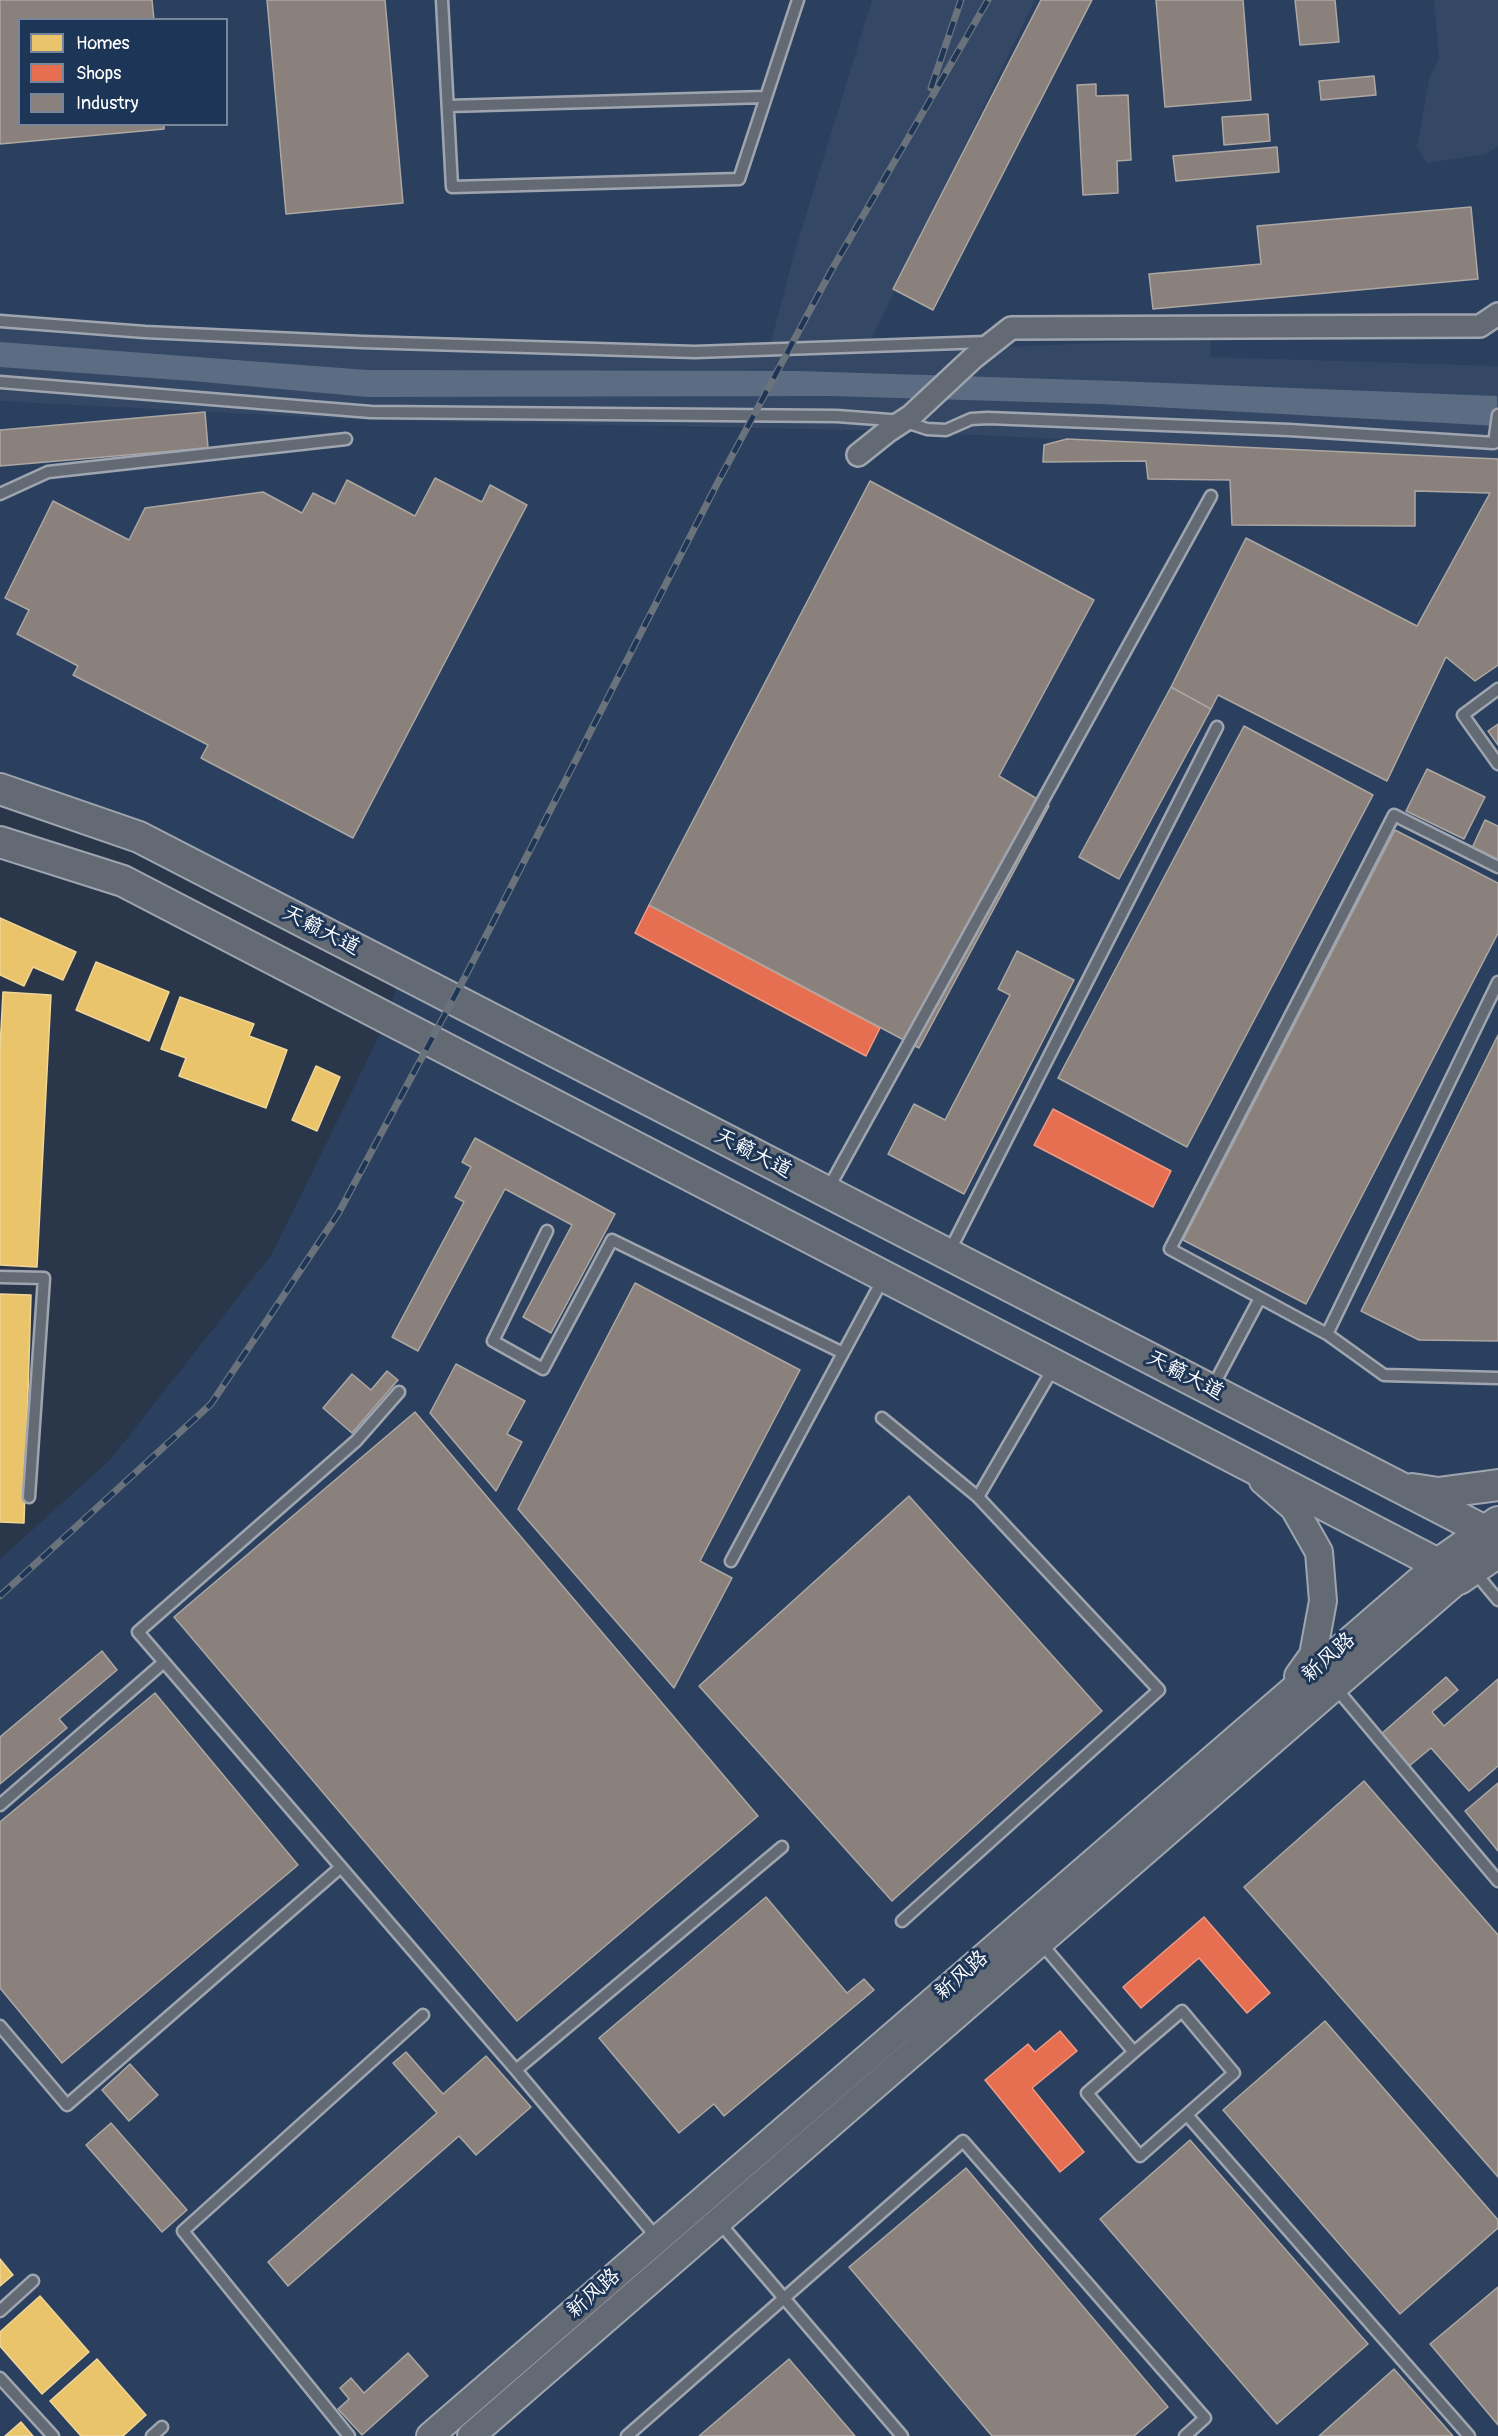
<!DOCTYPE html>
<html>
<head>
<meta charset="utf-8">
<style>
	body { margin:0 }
	#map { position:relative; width:1498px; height:2436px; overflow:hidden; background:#2a374a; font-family:Pangolin,sans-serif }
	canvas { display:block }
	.legend { position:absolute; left:18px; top:18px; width:210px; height:108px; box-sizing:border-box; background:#1d3557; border:2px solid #77869a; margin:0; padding:8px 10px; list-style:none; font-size:18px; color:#fff }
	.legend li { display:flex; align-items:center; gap:12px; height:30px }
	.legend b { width:30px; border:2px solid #77869a }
</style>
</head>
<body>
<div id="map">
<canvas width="1498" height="2436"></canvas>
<ul class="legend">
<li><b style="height:16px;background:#e9c46a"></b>Homes</li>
<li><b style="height:16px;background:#e76f51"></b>Shops</li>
<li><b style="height:16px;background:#8a817c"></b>Industry</li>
</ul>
</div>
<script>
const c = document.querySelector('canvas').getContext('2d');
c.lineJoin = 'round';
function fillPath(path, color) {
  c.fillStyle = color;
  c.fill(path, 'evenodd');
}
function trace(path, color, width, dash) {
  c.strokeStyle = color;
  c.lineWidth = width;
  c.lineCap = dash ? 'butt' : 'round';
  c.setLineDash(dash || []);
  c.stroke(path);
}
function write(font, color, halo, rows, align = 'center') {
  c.font = font + ' Pangolin,"LXGW WenKai TC",sans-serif';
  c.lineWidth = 6;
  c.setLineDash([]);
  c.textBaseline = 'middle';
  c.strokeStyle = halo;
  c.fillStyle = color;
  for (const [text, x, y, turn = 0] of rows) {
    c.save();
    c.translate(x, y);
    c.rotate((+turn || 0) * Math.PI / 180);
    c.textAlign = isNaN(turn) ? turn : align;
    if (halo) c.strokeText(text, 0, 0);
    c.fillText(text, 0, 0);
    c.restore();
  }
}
fillPath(new Path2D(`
	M 0,0 L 1498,0 L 1498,2436 L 0,2436 L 0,1559 L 110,1460 L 272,1254 L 388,1018 L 400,972 L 0,790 ZM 20,20 L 226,20 L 226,124 L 20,124 ZM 696,352 L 820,355 L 888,431 L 662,427 Z`), '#2a405e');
fillPath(new Path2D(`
	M 872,0 L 1035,0 L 868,346 L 769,350 L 794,254 Z
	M 1434,0 L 1498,0 L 1498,146 L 1486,154 L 1427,163 L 1417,147 L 1430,76 L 1439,59 Z
	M 0,321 L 442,346 L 820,355 L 1211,338 L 1210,357 L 1498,366 L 1498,459 L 888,431 L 367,420 L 0,401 Z`), '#344865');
fillPath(new Path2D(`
	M 0,342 L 367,370 L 797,371 L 1116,381 L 1497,396 L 1498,426 L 1100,404 L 831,396 L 367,397 L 192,381 L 0,367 Z`), '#5c6d83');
const homes = new Path2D(`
	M 0,918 L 76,952 L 63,980 L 33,967 L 24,986 L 0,975 Z
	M 96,962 L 169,992 L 149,1041 L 76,1010 Z
	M 3,992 L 51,995 L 37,1267 L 0,1265 L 0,1048 Z
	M 180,997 L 254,1024 L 249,1036 L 287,1050 L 266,1108 L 179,1076 L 186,1058 L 161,1049 Z
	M 316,1066 L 340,1077 L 317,1131 L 292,1120 Z
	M 0,1294 L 31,1295 L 24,1523 L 0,1522 Z
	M 0,2259 L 13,2275 L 0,2286 Z
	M 40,2296 L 89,2352 L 42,2394 L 0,2346 L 0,2332 Z
	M 97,2359 L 146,2415 L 123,2436 L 81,2436 L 50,2401 Z
	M 21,2422 L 33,2436 L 5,2436 Z`);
fillPath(homes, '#e9c46a');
trace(homes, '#f0d697', 1.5);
const shops = new Path2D(`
	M 649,905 L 880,1028 L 866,1056 L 635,933 Z
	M 1053,1109 L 1171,1171 L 1153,1207 L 1034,1145 Z
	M 1204,1917 L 1270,1993 L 1247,2013 L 1199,1958 L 1141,2008 L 1123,1987 Z
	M 1060,2031 L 1077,2051 L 1032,2088 L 1084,2152 L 1060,2172 L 985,2080 L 1028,2044 L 1035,2052 Z`);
fillPath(shops, '#e76f51');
trace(shops, '#ee9a85', 1.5);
const industry = new Path2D(`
	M 0,0 L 152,0 L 154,20 L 20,20 L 20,124 L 164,124 L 164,129 L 0,144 Z
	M 267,0 L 385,0 L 403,203 L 286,214 Z
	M 1041,0 L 1092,0 L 933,310 L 893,289 Z
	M 1156,0 L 1243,0 L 1251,100 L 1165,107 Z
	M 1295,0 L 1335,0 L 1339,42 L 1300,45 Z
	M 1374,76 L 1376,95 L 1321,100 L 1319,81 Z
	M 1096,84 L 1096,96 L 1128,95 L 1131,160 L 1117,161 L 1118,193 L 1083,195 L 1077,85 Z
	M 1268,114 L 1270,141 L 1224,145 L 1222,117 Z
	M 1277,147 L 1279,172 L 1176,181 L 1173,156 Z
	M 1471,207 L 1478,279 L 1153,309 L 1149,274 L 1261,264 L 1257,226 Z
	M 205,412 L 208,448 L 0,466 L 0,430 Z
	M 1067,439 L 1498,459 L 1498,665 L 1475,681 L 1446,657 L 1387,781 L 1218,695 L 1211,709 L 1171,687 L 1246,538 L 1417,626 L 1490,493 L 1415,491 L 1415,526 L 1232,525 L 1230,480 L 1148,479 L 1146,461 L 1043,462 L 1044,445 Z
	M 435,478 L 482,502 L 490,485 L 527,505 L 353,838 L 201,758 L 208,745 L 73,675 L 78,666 L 17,634 L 29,610 L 5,598 L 53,501 L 129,540 L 145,508 L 263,492 L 302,513 L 313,493 L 335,504 L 347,480 L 415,516 Z
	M 870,481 L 1094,600 L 999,776 L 1049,806 L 919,1048 L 649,905 Z
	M 1171,687 L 1211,709 L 1119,879 L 1079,857 Z
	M 1498,724 L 1498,745 L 1488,731 Z
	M 1244,726 L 1373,795 L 1187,1147 L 1058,1078 Z
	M 1427,769 L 1485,797 L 1464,839 L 1406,811 Z
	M 1485,820 L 1498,826 L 1498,860 L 1472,848 Z
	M 1395,830 L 1498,883 L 1498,933 L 1306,1304 L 1183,1240 Z
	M 1017,951 L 1074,980 L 964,1194 L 888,1154 L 914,1104 L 945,1120 L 1010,995 L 998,989 Z
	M 1498,1035 L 1498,1341 L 1419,1340 L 1361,1311 Z
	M 475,1138 L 615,1214 L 551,1333 L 523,1317 L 572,1225 L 505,1189 L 418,1351 L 392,1337 L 464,1202 L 455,1197 L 471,1167 L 462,1162 Z
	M 635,1283 L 800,1370 L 700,1561 L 732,1578 L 674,1688 L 518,1509 Z
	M 456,1364 L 525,1401 L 507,1434 L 522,1442 L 496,1491 L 430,1413 Z
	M 387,1371 L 398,1380 L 352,1433 L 323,1408 L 352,1374 L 371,1390 Z
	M 415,1412 L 758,1816 L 517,2021 L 174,1617 Z
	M 909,1496 L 1102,1711 L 892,1901 L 699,1686 Z
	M 102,1651 L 117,1670 L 59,1719 L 67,1728 L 0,1784 L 0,1737 Z
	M 1446,1677 L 1458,1690 L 1432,1712 L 1444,1726 L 1498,1679 L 1498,1766 L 1469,1791 L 1431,1748 L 1408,1767 L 1380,1735 Z
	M 155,1693 L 298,1865 L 62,2063 L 0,1988 L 0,1822 Z
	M 1364,1781 L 1498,1935 L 1498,2177 L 1244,1887 Z
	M 1498,1783 L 1498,1851 L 1465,1811 Z
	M 766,1897 L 847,1993 L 864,1979 L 874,1990 L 724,2116 L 714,2104 L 679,2133 L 599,2038 Z
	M 1325,2021 L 1498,2220 L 1498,2228 L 1400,2314 L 1223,2110 Z
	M 406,2052 L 443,2094 L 486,2056 L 531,2107 L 476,2155 L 459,2136 L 288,2286 L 268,2262 L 437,2113 L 393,2063 Z
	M 130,2064 L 158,2095 L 129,2121 L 102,2090 Z
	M 111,2123 L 187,2210 L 162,2232 L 86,2145 Z
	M 1190,2140 L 1368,2344 L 1277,2424 L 1100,2219 Z
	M 966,2168 L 1168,2407 L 1134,2436 L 992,2436 L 849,2267 Z
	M 1498,2287 L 1498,2425 L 1430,2344 Z
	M 408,2353 L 428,2376 L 362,2435 L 338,2409 L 349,2399 L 340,2388 L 351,2378 L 364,2393 Z
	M 789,2359 L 855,2436 L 699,2436 Z
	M 1394,2369 L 1453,2436 L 1319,2436 Z`);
fillPath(industry, '#8a817c');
trace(industry, '#ada7a3', 1.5);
const service = new Path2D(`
	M 442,0 L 452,187 L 739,179 L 798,0
	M 448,106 L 766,97
	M 0,321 L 145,332 L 362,342 L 695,352 L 987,342
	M 0,382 L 371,412 L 837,416 L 903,421 L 927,429 L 946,430 L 971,419 L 988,418 L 1289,430 L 1494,443 L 1498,415
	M 0,494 L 48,472 L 346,439
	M 1498,689 L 1463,715 L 1498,764
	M 1498,867 L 1394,815 L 1170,1249 L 1327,1334 L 1498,982
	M 827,1191 L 1211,496
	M 547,1231 L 493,1341 L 543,1369 L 612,1240 L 843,1353
	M 948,1254 L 1217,727
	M 0,1277 L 44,1278 L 29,1497
	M 1327,1334 L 1384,1375 L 1498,1378
	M 1212,1388 L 1260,1298
	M 399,1392 L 356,1441 L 138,1632 L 516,2070 L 658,2239
	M 882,1418 L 978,1497 L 1055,1365
	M 731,1561 L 884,1277
	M 1473,1570 L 1498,1600
	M 1335,1687 L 1498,1881
	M 0,1805 L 164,1662
	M 902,1921 L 1159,1690 L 978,1497
	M 1040,1942 L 1134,2052 L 1087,2093 L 1140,2156 L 1234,2073 L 1182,2011 L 1134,2052
	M 0,2026 L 67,2105 L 341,1867
	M 516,2070 L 782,1847
	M 1187,2115 L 1469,2436
	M 718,2221 L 902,2436
	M 0,2311 L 33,2281
	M 0,2378 L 53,2436
	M 152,2436 L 162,2427
	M 349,2436 L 183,2231 L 423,2015
	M 627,2436 L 963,2141 L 1205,2418 L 1185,2436`);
const minor = new Path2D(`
	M 858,455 L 888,431 L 911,416 L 973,358 L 1011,328 L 1480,326 L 1498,314`);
const tertiary = new Path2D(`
	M 1263,1481 L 1294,1508 L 1319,1552 L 1323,1601 L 1313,1655 L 1298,1676
	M 430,2436 L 1438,1564
	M 471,2436 L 1459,1579`);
const secondary = new Path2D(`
	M 0,789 L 139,837 L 1498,1538
	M 0,842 L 123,881 L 1438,1564 L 1459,1579 L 1498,1552
	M 1412,1489 L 1438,1493 L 1498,1485
	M 1438,1564 L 1498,1522`);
trace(service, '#9fa5ae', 15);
trace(minor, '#9fa5ae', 26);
trace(tertiary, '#9fa5ae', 30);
trace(secondary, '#9fa5ae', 34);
trace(service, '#636a74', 10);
trace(minor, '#636a74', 21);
trace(tertiary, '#636a74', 26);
trace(secondary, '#636a74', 30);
const rail = new Path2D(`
	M 931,88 L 961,0
	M 0,1596 L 211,1404 L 338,1214 L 466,975 L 718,482 L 831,271 L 988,0`);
trace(rail, '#6a727c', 7);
trace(rail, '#1d3557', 4.5, [14]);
write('21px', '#fff', '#1d3557', [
	["天籁大道",321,931,27],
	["天籁大道",753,1154,27],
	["天籁大道",1185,1376,27],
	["新风路",1329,1658,-41],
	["新风路",962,1976,-41],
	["新风路",594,2294,-41]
]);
</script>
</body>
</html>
